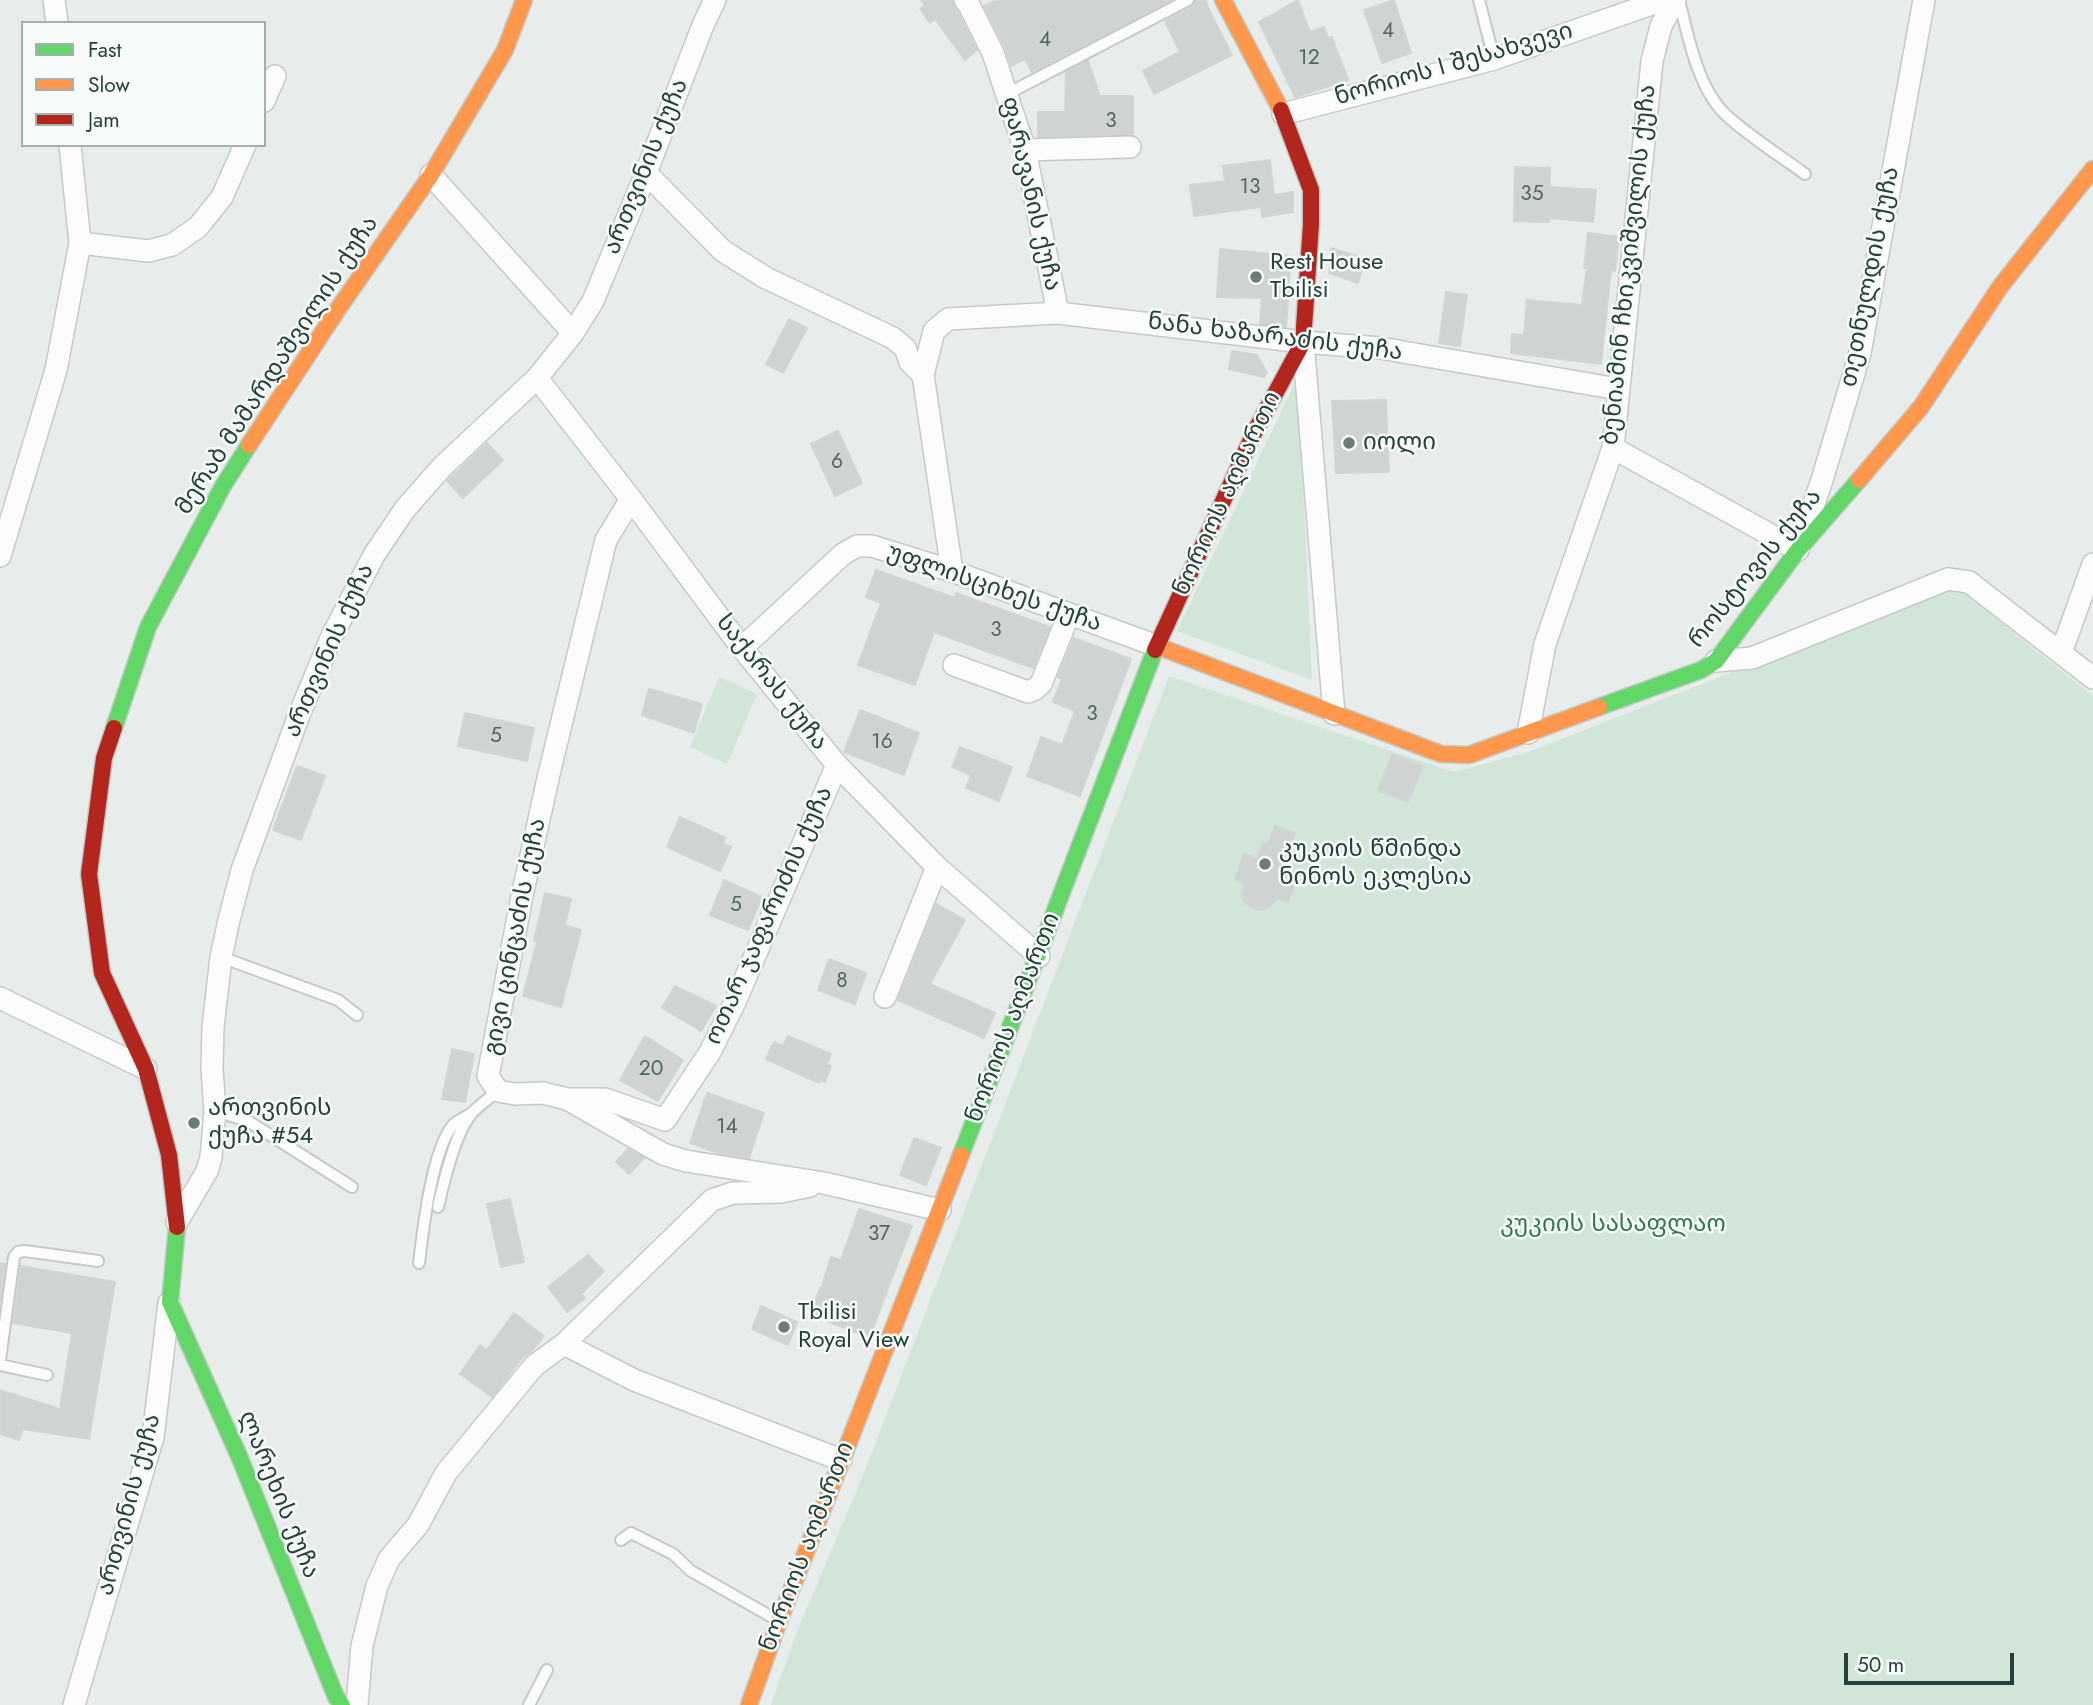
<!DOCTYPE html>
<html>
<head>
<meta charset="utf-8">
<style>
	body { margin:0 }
	#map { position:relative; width:2093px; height:1705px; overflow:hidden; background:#e8edeb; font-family:Jost,sans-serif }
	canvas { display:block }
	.legend { position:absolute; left:21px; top:21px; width:245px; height:126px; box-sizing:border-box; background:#f7fbf9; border:2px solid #a3b1ad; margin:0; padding:9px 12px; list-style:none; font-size:21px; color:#24423a }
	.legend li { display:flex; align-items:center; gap:14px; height:35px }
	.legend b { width:35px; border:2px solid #a3b1ad }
	.scale { position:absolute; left:1844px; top:1653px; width:170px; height:32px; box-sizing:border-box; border:4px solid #24423a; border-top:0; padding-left:9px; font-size:21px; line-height:24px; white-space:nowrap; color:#24423a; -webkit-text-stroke:5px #f7fbf9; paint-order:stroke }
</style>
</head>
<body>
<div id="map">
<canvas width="2093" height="1705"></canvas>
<ul class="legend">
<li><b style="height:9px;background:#63d668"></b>Fast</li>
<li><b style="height:9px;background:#ff974d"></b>Slow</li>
<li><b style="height:9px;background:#b3261e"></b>Jam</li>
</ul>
<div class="scale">50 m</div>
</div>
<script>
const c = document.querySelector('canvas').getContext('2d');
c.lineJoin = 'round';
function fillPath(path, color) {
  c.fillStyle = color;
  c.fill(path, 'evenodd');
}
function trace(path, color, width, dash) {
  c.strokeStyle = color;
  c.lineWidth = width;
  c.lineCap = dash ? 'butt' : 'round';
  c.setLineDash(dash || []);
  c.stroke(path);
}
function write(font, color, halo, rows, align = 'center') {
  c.font = font + ' Jost,"Noto Sans Georgian",sans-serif';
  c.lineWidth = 5;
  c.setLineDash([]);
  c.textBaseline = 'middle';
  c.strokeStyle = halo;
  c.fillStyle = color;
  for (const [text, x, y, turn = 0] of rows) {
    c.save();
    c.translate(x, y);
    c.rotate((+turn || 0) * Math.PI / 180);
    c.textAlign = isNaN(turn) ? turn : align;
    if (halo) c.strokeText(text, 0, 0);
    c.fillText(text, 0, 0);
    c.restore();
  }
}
fillPath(new Path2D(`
	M 1298,376 L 1312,680 L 1177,631 Z
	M 1954,585 L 2093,696 L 2093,1705 L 771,1705 L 795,1636 L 864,1473 L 1169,676 L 1454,772 L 1531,751 Z
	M 719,677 L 757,694 L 727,764 L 690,747 Z`), '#d1e6d8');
const building = new Path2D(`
	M 921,0 L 952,0 L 977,50 L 965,60 L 935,19 L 930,23 L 920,9 L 925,5 Z
	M 997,0 L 1171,0 L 1032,72 L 1025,59 L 1011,66 L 1005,47 L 984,6 Z
	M 1196,0 L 1206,0 L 1208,8 L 1232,55 L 1154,94 L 1143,71 L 1180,52 L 1165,21 L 1192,7 Z
	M 1298,0 L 1310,32 L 1324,27 L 1328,38 L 1332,37 L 1348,80 L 1295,97 L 1259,22 Z
	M 1394,0 L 1411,53 L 1382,63 L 1364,10 Z
	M 1088,61 L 1100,96 L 1133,96 L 1133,135 L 1038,137 L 1038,112 L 1065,112 L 1066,72 Z
	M 1270,160 L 1274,195 L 1293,192 L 1293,212 L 1262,217 L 1261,207 L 1194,216 L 1190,185 L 1225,181 L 1223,166 Z
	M 1515,167 L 1550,168 L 1550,187 L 1596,190 L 1593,222 L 1549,218 L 1549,222 L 1514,221 Z
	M 1588,233 L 1619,237 L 1615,271 L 1611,270 L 1601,364 L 1511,353 L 1512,334 L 1524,335 L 1527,300 L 1582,305 L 1587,268 L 1584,268 Z
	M 1331,248 L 1365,259 L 1358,283 L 1329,273 Z
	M 1220,249 L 1291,256 L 1286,327 L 1260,324 L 1262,298 L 1217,297 Z
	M 1446,292 L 1467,295 L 1460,346 L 1439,343 Z
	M 789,319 L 807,328 L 783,373 L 766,364 Z
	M 1232,351 L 1257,355 L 1267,373 L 1264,377 L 1229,369 Z
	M 1386,400 L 1389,472 L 1336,473 L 1332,401 Z
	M 838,431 L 862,483 L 835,496 L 811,444 Z
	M 487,443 L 503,460 L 463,498 L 447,481 Z
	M 876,570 L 955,598 L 956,593 L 1050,627 L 1033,668 L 934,632 L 915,685 L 858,665 L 881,603 L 866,597 Z
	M 1074,638 L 1131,659 L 1080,796 L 1027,776 L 1041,737 L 1062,745 L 1075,711 L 1053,702 L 1062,679 L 1058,677 Z
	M 649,689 L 702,704 L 694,733 L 642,715 Z
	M 860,710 L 919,733 L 904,775 L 844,752 Z
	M 465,713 L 534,728 L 527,761 L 458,746 Z
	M 960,747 L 1012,767 L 999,801 L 966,788 L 971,775 L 952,767 Z
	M 1392,754 L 1423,766 L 1408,802 L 1378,790 Z
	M 297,766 L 325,776 L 301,840 L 273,830 Z
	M 680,817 L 726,838 L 723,844 L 731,847 L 720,871 L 667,847 Z
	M 1275,826 L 1295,833 L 1288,851 L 1293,854 L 1287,870 L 1299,874 L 1288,902 L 1278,898 L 1269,907 L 1262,910 L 1254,909 L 1247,904 L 1242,898 L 1244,883 L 1235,879 L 1244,854 L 1257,859 L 1263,843 L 1268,844 Z
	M 724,880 L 762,897 L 748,930 L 710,915 Z
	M 545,893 L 571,899 L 565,925 L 581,930 L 561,1007 L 523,996 L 537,942 L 534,941 Z
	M 936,904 L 965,920 L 930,984 L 995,1013 L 984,1038 L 898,1000 Z
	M 829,959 L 866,973 L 855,1004 L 818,990 Z
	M 675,986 L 716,1006 L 701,1031 L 662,1008 Z
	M 645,1036 L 683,1060 L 658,1101 L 620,1080 Z
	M 788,1036 L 831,1054 L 827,1064 L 831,1066 L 825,1082 L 820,1080 L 819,1083 L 766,1059 L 774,1042 L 783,1046 Z
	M 452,1049 L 474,1054 L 465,1102 L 442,1099 Z
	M 707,1093 L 764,1113 L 749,1158 L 718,1153 L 690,1143 Z
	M 914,1138 L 941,1148 L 926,1185 L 900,1175 Z
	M 628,1149 L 644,1158 L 629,1174 L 616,1162 Z
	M 510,1199 L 524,1262 L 501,1267 L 487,1204 Z
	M 859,1209 L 912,1226 L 869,1338 L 810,1314 L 820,1288 L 821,1289 L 831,1257 L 841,1260 Z
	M 588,1255 L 604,1271 L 581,1294 L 585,1298 L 567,1312 L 548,1287 Z
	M 0,1263 L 5,1264 L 0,1302 Z
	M 21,1266 L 115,1282 L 89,1439 L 23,1429 L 19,1440 L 0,1434 L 0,1390 L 60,1409 L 72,1333 L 13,1323 Z
	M 761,1306 L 797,1322 L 788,1345 L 752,1329 Z
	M 514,1313 L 544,1336 L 533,1350 L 523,1357 L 492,1397 L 460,1374 L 480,1345 L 487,1350 Z`);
fillPath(building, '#cfd4d2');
trace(building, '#d1d6d4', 2);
const lane = new Path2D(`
	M 1479,0 L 1494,59
	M 1679,0 C 1688,36 1698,89 1726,115 C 1750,137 1779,155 1805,174
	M 1007,94 L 1188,0
	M 221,957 L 338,1000 L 357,1015
	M 215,1111 L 248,1121 L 352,1187
	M 438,1207 C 444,1181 455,1133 472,1113 C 479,1105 490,1098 498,1091
	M 419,1263 C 423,1229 432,1150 453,1125 C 458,1120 466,1117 472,1113
	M 0,1360 L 14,1257 L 18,1252 L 25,1251 L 98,1261
	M 0,1365 L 47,1375
	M 621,1540 L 631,1533 L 673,1554 L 691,1571 L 777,1620
	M 529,1705 L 547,1670`);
const street = new Path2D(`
	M 54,0 L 57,23
	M 965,0 L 969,5 L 993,53 L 1025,150 L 1058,313
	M 264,101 L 275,76
	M 1283,114 L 1494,59 L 1663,0
	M 1025,150 L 1130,147
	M 646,173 L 723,251 L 766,278 L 893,338 L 905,348 L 910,362 L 923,375
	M 431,175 L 573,333
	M 80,243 L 148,251 L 172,245 L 198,227 L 222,197 L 245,145
	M 1303,342 L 1334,714
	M 537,378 L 631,499 L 742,648 L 837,765 L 937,867 L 1039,956
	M 1613,448 L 1798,550 L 1822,480 L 1860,353 L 1924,0
	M 631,499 L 606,540 L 549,774 L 522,896 L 488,1076 L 498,1091 L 515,1094 L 543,1093 L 567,1099 L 663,1154 L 686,1161 L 824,1183 L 940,1210
	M 0,556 L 56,370 L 80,243 L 70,145
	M 952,571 L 923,375 L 934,331 L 948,319 L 1058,313 L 1303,342 L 1380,348 L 1618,389
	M 742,648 L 843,554 L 857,546 L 872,546 L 952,571 L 1157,646
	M 2061,653 L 2093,564
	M 1716,661 L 1752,658 L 1948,579 L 1969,582 L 2093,678
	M 954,665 L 1028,692 L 1035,689 L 1041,684 L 1069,614
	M 1528,733 L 1545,644 L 1613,448 L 1652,61 L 1661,26 L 1675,0
	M 885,997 L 937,867
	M 0,998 L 146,1069
	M 569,1099 L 605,1099 L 665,1120 L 710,1052 L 735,1002 L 837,765
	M 177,1222 L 207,1171 L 211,1157 L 215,1111 L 212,1069 L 213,1027 L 221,957 L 229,920 L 242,870 L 299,715 L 331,638 L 374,555 L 405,509 L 442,467 L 537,378 L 573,333 L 593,301 L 646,173 L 703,25 L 715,0
	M 564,1344 L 634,1380 L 841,1460
	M 74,1705 L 153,1437 L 169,1303
	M 357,1705 L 362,1646 L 377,1586 L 389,1559 L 418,1525 L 446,1473 L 534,1366 L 564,1344 L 712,1200 L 733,1193 L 781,1192 L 810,1186`);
const fast = new Path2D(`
	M 1599,707 L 1701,670 L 1716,661 L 1798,550 L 1859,480
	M 114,728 L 148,627 L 223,486 L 249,445
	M 961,1155 L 1155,650
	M 177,1227 L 170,1302 L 239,1456 L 336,1697 L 342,1705`);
const slow = new Path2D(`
	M 1223,0 L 1281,110
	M 249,445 L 336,312 L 431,175 L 505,50 L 524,0
	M 1859,480 L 1921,407 L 2000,287 L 2093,169
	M 1157,646 L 1441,754 L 1469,755 L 1599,707
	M 749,1705 L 779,1621 L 961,1155`);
const jam = new Path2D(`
	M 1155,650 L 1255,431 L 1303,342 L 1311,224 L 1311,190 L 1281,110
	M 114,728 L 104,758 L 89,874 L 102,973 L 146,1069 L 169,1155 L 177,1227`);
trace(lane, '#c5cac8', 14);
trace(street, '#c5cac8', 24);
trace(fast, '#c3cbc8', 19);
trace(slow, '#c3cbc8', 19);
trace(jam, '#c3cbc8', 19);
trace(lane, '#fcfcfc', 10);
trace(street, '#fcfcfc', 21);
trace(fast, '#63d668', 16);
trace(slow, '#ff974d', 16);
trace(jam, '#b3261e', 16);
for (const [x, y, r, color] of [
	[1256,277,7,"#697e78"],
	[1349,443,7,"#697e78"],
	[1265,864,7,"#697e78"],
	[194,1123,7,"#697e78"],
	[784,1327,7,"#697e78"]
]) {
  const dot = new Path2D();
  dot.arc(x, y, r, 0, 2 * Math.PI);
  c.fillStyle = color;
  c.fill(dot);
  trace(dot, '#f7fbf9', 2.5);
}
write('21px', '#506761', null, [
	["4",1388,32],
	["4",1045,41],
	["12",1309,59],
	["3",1111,122],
	["13",1250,188],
	["35",1532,195],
	["6",837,463],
	["3",996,631],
	["3",1092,715],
	["5",496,737],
	["16",882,743],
	["5",736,906],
	["8",842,982],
	["20",651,1070],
	["14",727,1128],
	["37",879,1235]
]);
write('24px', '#24423a', '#f7fbf9', [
	["ნორიოს I შესახვევი",1454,65,-16],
	["ართვინის ქუჩა",647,167,-68],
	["ფარავანის ქუჩა",1030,194,77],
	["ბენიამინ ჩხიკვიშვილის ქუჩა",1630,265,-84],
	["თეთნულდის ქუჩა",1871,277,-79],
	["ნანა ხაზარაძის ქუჩა",1275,338,7],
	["მერაბ მამარდაშვილის ქუჩა",278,366,-57],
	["ნორიოს აღმართი",1228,494,-65],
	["როსტოვის ქუჩა",1756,569,-51],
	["უფლისციხეს ქუჩა",994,589,19],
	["ართვინის ქუჩა",330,651,-66],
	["საქარას ქუჩა",771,683,52],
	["ოთარ ჯაფარიძის ქუჩა",770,916,-66],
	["გივი ცინცაძის ქუჩა",516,937,-79],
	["ნორიოს აღმართი",1014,1018,-69],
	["ლარეხის ქუჩა",278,1495,68],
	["ართვინის ქუჩა",130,1505,-75],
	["ნორიოს აღმართი",808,1547,-69]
]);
write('24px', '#24423a', '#f7fbf9', [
	["Rest House",1270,263],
	["Tbilisi",1270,291],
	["იოლი",1363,443],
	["კუკიის წმინდა",1279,850],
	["ნინოს ეკლესია",1279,878],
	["ართვინის",208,1109],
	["ქუჩა #54",208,1137],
	["Tbilisi",798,1313],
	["Royal View",798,1341]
], 'left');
write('24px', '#2d7a4b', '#f7fbf9', [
	["კუკიის სასაფლაო",1613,1225]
]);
</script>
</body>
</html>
